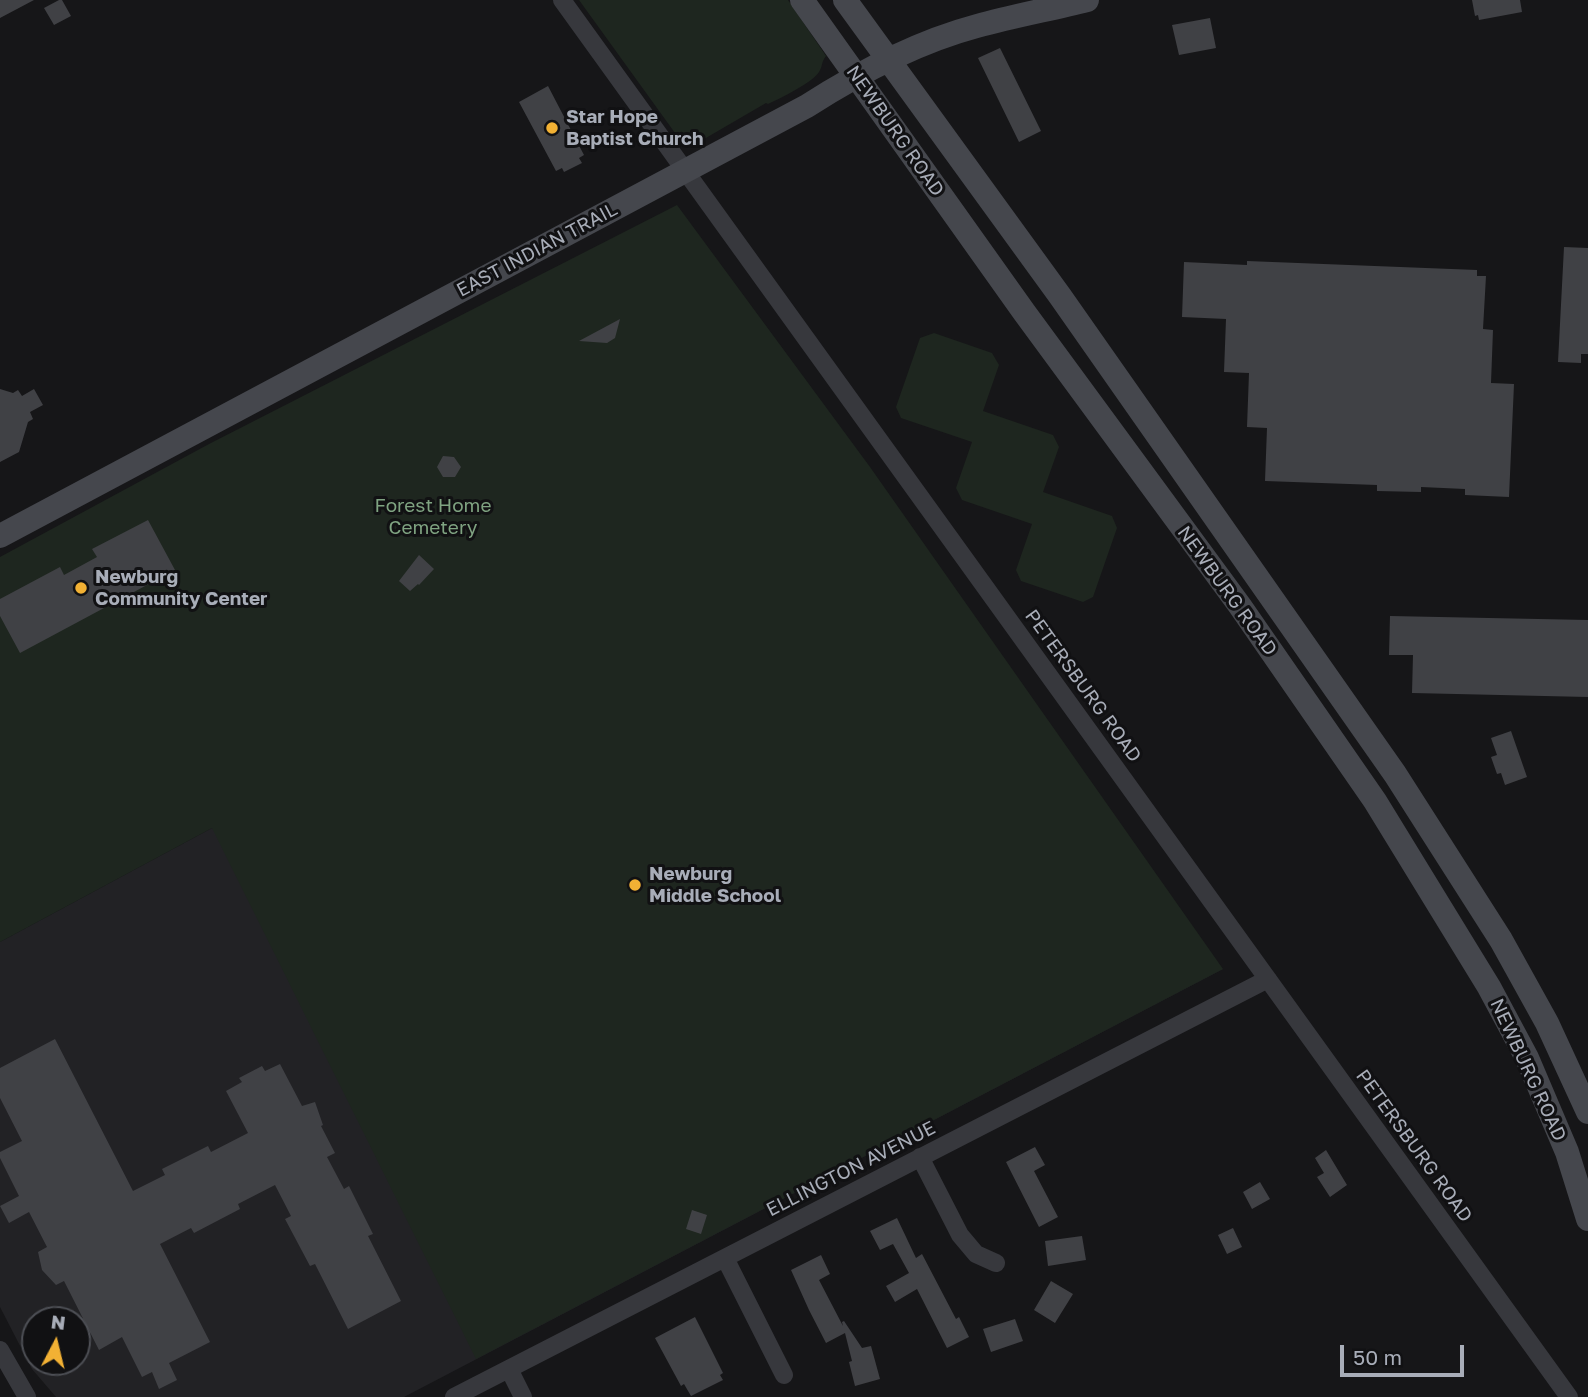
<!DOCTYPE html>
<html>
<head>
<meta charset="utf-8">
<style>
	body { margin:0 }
	#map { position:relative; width:1588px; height:1397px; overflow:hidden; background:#161618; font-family:"Golos Text",sans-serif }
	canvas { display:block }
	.north { position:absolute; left:21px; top:1306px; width:70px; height:70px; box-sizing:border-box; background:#111113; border:2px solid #4d4f55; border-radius:50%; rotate:7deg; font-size:19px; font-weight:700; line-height:28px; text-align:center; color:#a8adb8 }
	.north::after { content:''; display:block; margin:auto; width:24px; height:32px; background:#f2b134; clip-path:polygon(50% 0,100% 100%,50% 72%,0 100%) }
	.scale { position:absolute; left:1340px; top:1345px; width:124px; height:32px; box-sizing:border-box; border:4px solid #a8adb8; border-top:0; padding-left:9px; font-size:21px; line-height:24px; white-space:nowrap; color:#a8adb8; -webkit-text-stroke:5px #111113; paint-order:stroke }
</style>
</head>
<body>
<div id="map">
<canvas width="1588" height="1397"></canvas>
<div class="north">N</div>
<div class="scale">50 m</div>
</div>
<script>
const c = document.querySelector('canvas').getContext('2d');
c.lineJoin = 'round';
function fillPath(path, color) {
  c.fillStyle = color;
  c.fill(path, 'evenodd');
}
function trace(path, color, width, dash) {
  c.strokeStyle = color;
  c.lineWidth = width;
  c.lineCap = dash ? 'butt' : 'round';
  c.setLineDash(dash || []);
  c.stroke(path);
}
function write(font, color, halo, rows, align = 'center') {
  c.font = font + ' "Golos Text",sans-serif';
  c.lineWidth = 6;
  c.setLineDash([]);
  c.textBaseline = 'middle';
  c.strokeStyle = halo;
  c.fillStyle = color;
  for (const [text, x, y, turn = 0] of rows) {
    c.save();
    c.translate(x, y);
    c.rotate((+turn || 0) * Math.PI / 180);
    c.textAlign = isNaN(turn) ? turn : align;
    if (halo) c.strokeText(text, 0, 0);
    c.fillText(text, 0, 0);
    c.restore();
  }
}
fillPath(new Path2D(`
	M 212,828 L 1223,969 L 404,1397 L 56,1397 L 32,1369 L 0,1307 L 0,942 ZM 35,1320 L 77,1320 L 77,1362 L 35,1362 Z`), '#222225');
fillPath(new Path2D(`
	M 579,0 L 788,0 L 826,56 C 821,62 823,66 819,72 C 813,82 781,98 768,104 L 766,103 L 699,142 L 686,143 L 675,133 Z
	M 677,205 L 870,467 L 1223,969 L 476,1359 L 212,828 L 0,942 L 0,557 L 209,444 Z
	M 934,333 L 992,353 L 999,365 L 983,411 L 1053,435 L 1059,447 L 1043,492 L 1112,516 L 1117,528 L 1093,597 L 1083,602 L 1021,581 L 1016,570 L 1032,524 L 962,500 L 956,488 L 972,442 L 901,418 L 896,407 L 920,338 Z`), '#1e261f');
fillPath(new Path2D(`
	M 0,0 L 34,0 L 0,18 Z
	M 59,0 L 62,0 L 71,16 L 54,25 L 44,8 Z
	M 1472,0 L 1520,0 L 1522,12 L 1479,20 L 1478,15 L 1475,16 Z
	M 1210,18 L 1216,48 L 1179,55 L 1172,25 Z
	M 1000,48 L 1041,131 L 1019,142 L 978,58 Z
	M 548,86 L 584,155 L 579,158 L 582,163 L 564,172 L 562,168 L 556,171 L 519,102 Z
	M 1564,247 L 1588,248 L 1588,354 L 1581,354 L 1581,363 L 1558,362 Z
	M 1247,261 L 1477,270 L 1477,276 L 1486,276 L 1483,329 L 1493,330 L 1491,383 L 1514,384 L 1509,497 L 1465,495 L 1465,489 L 1421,487 L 1421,492 L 1377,491 L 1377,485 L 1265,481 L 1267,428 L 1247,427 L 1249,373 L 1224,372 L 1226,319 L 1182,317 L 1184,262 L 1247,265 Z
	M 620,319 L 615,338 L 607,343 L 579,341 Z
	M 0,389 L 13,393 L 18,390 L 22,396 L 34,389 L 43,405 L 30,412 L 33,419 L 28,422 L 19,452 L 0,462 Z
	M 443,456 L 454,457 L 461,467 L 455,477 L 443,477 L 437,467 Z
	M 148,520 L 175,570 L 20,653 L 0,616 L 0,599 L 60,567 L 64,575 L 97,557 L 92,549 Z
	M 419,555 L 434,569 L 419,585 L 418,584 L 410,591 L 399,581 Z
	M 1390,616 L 1588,620 L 1588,697 L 1412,693 L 1413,655 L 1389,655 Z
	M 1511,731 L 1527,777 L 1505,785 L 1501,773 L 1497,774 L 1491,757 L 1497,755 L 1491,738 Z
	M 55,1039 L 133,1191 L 165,1175 L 162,1169 L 208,1146 L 211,1152 L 248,1133 L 226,1091 L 242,1082 L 239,1078 L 262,1066 L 265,1071 L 280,1064 L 302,1106 L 315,1102 L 323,1125 L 321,1126 L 335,1153 L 327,1157 L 344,1189 L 349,1186 L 373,1234 L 368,1236 L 401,1301 L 348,1329 L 315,1264 L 310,1266 L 285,1219 L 291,1216 L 275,1185 L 238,1204 L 240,1209 L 194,1233 L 191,1228 L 160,1244 L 210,1342 L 169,1363 L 177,1380 L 159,1389 L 152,1372 L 142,1377 L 122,1337 L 99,1350 L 64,1281 L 56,1285 L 42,1270 L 38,1252 L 47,1247 L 29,1212 L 9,1223 L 0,1206 L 19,1196 L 0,1158 L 0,1152 L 22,1141 L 0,1098 L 0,1068 Z
	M 1035,1147 L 1045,1165 L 1034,1171 L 1058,1217 L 1039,1227 L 1006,1162 Z
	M 1326,1150 L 1347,1185 L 1330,1197 L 1317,1177 L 1324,1173 L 1315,1158 Z
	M 1260,1182 L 1270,1199 L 1252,1209 L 1243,1192 Z
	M 692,1210 L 707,1215 L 701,1234 L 686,1229 Z
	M 897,1218 L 916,1258 L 922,1254 L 956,1319 L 959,1317 L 969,1337 L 947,1348 L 917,1289 L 895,1302 L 886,1286 L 909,1273 L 893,1244 L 880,1250 L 870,1231 Z
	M 1233,1228 L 1242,1247 L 1227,1254 L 1218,1235 Z
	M 1082,1236 L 1086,1260 L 1048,1266 L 1045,1241 Z
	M 821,1255 L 830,1274 L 819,1280 L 843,1326 L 842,1322 L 844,1321 L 862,1348 L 871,1346 L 880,1379 L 855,1386 L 849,1362 L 852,1361 L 845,1333 L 826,1343 L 809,1310 L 791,1270 Z
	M 1051,1281 L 1073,1294 L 1055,1323 L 1034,1310 Z
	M 695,1317 L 723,1373 L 720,1375 L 723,1380 L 691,1396 L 684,1384 L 681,1386 L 655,1338 Z
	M 1015,1319 L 1023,1341 L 991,1352 L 983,1329 Z`), '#404145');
trace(new Path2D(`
	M 562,0 L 1569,1397
	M 920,1157 L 960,1235 L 976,1254 L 996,1263
	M 725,1258 L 784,1375
	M 0,1350 L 27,1397
	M 509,1369 L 523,1397
	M 454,1397 L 1268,979`), '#37383d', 18);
trace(new Path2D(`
	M 802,0 L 1024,312 L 1240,606 L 1375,801 L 1489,987 L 1527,1058 L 1567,1152 L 1588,1219
	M 845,0 L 1060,296 L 1395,774 L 1501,940 L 1547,1023 L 1588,1112
	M 0,536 L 807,106 C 860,72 917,42 977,26 C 1013,16 1051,9 1087,0`), '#45474d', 24);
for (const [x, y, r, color] of [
	[552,128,7,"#f2b134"],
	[81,588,7,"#f2b134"],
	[635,885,7,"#f2b134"]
]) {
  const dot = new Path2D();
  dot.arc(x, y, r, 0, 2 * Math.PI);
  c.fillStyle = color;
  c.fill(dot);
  trace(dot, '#111113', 2.5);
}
write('bold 19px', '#a8adb8', '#111113', [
	["Star Hope",566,117],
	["Baptist Church",566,139],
	["Newburg",95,577],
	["Community Center",95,599],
	["Newburg",649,874],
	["Middle School",649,896]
], 'left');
write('19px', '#a8adb8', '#111113', [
	["NEWBURG ROAD",895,131,55],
	["EAST INDIAN TRAIL",537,250,-28],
	["NEWBURG ROAD",1227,591,54],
	["PETERSBURG ROAD",1083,686,54],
	["NEWBURG ROAD",1528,1070,65],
	["PETERSBURG ROAD",1414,1146,54],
	["ELLINGTON AVENUE",851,1169,-27]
]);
write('19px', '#7fa381', '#111113', [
	["Forest Home",433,506],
	["Cemetery",433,528]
]);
</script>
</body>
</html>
